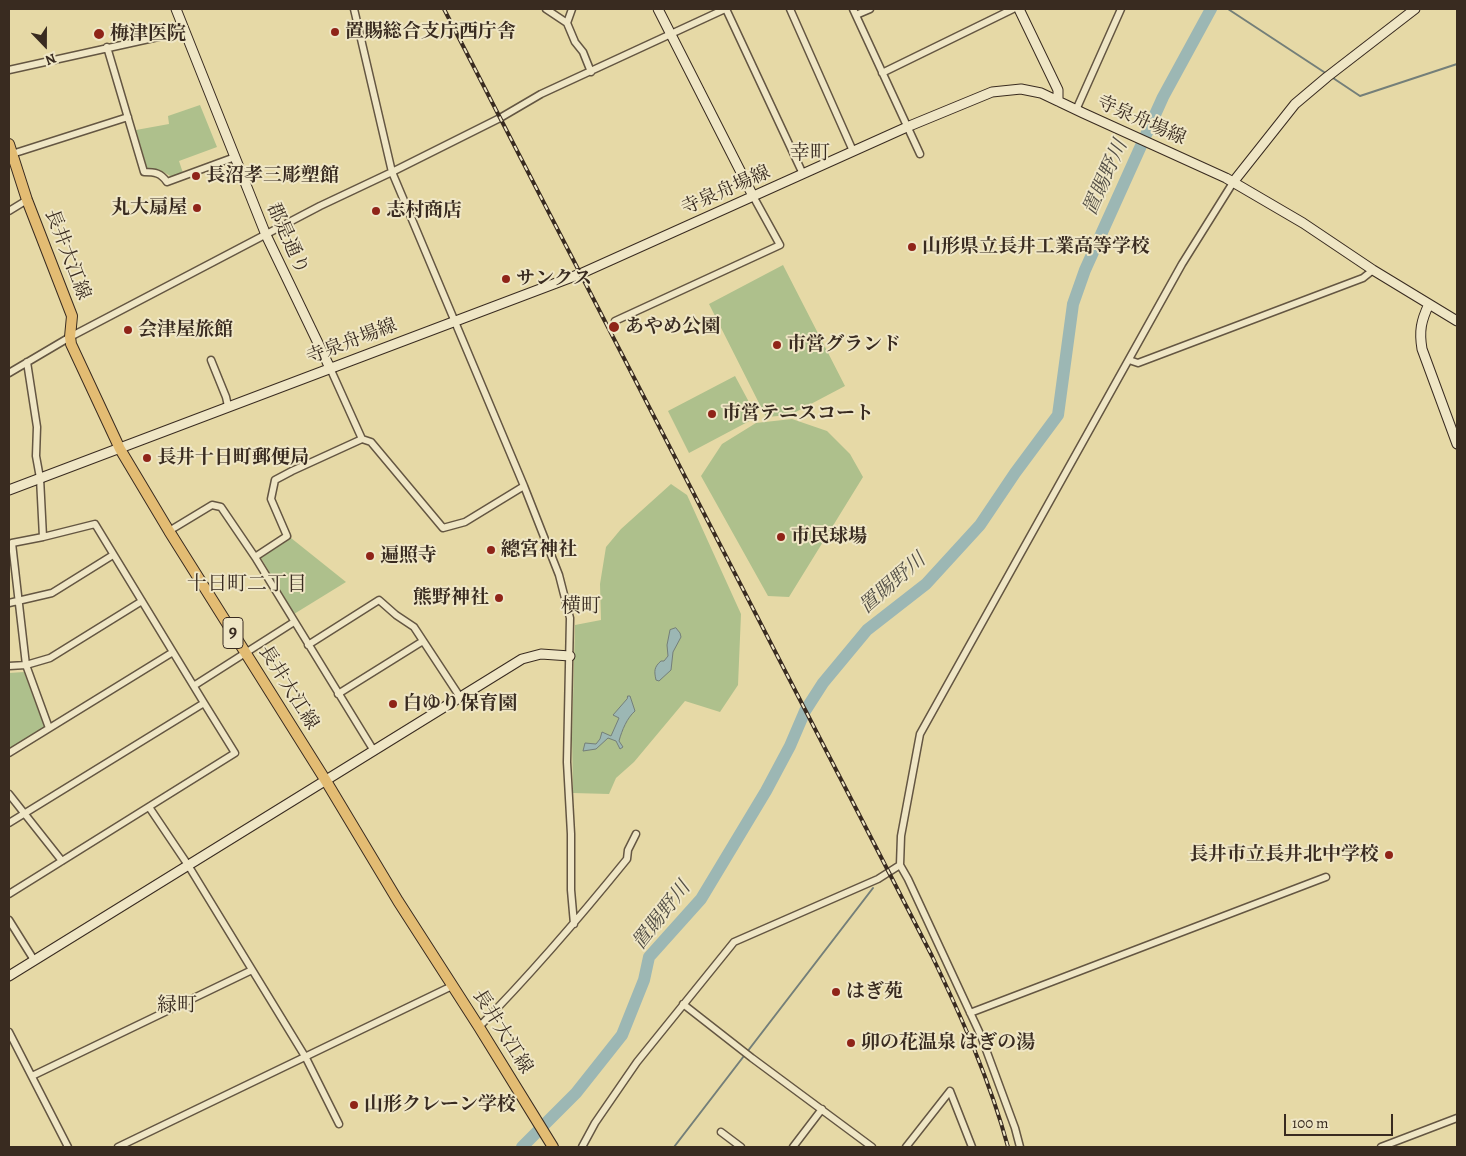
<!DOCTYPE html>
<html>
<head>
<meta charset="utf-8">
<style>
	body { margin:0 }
	#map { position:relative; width:1466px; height:1156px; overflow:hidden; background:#e6d9a6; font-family:Alegreya,serif }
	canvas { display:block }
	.frame { position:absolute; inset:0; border:10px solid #392b20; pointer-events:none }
	.north { position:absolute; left:20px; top:20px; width:50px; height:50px; -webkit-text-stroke:4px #efe6c5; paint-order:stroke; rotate:158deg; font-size:14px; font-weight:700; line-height:20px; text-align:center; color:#392b20 }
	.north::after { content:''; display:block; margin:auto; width:18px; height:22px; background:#392b20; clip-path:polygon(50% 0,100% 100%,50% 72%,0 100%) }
	.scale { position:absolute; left:1284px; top:1114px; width:109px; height:22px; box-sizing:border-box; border:2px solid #392b20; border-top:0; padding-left:6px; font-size:15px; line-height:18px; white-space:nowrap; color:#392b20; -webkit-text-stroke:4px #efe6c5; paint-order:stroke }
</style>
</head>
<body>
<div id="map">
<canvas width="1466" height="1156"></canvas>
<div class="frame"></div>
<div class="north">N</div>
<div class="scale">100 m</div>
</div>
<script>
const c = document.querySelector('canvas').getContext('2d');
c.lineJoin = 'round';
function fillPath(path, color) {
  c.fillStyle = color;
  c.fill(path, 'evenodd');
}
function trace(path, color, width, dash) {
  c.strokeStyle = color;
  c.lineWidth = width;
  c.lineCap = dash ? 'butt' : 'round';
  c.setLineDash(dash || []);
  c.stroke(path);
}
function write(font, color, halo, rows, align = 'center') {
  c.font = font + ' Alegreya,"Noto Serif JP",serif';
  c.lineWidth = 4;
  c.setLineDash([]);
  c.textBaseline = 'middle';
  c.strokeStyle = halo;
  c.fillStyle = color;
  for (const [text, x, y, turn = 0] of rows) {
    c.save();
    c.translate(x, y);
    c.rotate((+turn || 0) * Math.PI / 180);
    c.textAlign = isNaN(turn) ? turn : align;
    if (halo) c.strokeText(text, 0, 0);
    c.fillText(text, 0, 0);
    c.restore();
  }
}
fillPath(new Path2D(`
	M 200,105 L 217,147 L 179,161 L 183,173 L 172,177 L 160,170 L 147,168 L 136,130 L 169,124 L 168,116 Z
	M 783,265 L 845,386 L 790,415 L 766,417 L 709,304 Z
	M 735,376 L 757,417 L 689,453 L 668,411 Z
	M 792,419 L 827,431 L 850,454 L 863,477 L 789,597 L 768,596 L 701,476 L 722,444 L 756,423 Z
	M 671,484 L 687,495 L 741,614 L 738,685 L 720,712 L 685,701 L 634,762 L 616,778 L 609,794 L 573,793 L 572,738 L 575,625 L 601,620 L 600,584 L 606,547 L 621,529 Z
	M 291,538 L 346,582 L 294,614 L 261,558 Z
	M 24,672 L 45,729 L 9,751 L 9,673 Z`), '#aec08c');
const water = new Path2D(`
	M 676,628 L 680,633 L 681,637 L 673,652 L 671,670 L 659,681 L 656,680 C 654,671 654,667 661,661 L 664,661 L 668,656 L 667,645 L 670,630 Z
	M 628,696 L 630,696 L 635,711 C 627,718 622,730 619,741 L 623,747 L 620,749 L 616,741 L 608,738 L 596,749 L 583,751 L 585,743 L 596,744 L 600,739 L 602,732 L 611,736 L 619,718 L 613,715 L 627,699 Z`);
fillPath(water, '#9cb7b4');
trace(water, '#747f79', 1);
trace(new Path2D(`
	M 1228,9 L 1327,74
	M 1333,78 L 1360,96 L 1457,64
	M 674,1147 L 873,888`), '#747f79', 2);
trace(new Path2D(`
	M 522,1147 L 576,1093 L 622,1035 L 644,980 L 649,957 L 701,899 L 766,791 L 790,746 L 805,711 L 823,683 L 867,630 L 926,584 L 980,525 L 1015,473 L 1058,415 L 1073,304 L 1085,270 L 1163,97 L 1211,9`), '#9cb7b4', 12);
const street = new Path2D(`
	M 354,9 L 392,172 L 524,486 L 559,575 L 570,618 L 567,762 L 571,834 L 571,890 L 574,924
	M 546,9 L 567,23 L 575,42 L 583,52 L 591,72
	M 726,9 L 803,174
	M 790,9 L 853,151
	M 853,9 L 920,154
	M 856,15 L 870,9
	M 567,23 L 572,9
	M 107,47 L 144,172 C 155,172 161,173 167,182 L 235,157
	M 9,70 L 185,31
	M 882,73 L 1013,9
	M 1076,110 L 1121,9
	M 12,154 L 128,117
	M 9,211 L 27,200
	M 615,321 L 780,245 L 753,196
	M 211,360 L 226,397 L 228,406
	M 1129,360 L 1138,363 L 1363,278 L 1373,270
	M 27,362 L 37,427 L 36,456 L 40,478 L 43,537 L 12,543 L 26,665 L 49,728
	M 330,368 L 362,439
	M 9,373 L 70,337 L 320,206 L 392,172 L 500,118 L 541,94 L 725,9
	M 169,531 L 212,505 L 221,507 L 255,557 L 374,751
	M 255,557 L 287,536 L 271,499 L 275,480 L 292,471 L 362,439 L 371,442 L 443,528 L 465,522 L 524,486
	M 9,603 L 52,593 L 113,555
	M 308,645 L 379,600 L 396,615 L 414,627 L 460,697
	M 9,666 L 26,665 L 50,658 L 142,601
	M 195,685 L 294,622
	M 338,694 L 423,641
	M 9,753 L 173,652
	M 9,794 L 62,861
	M 149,807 L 188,865 L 306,1058 L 339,1124
	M 9,823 L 204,703 L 95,524 L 43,537
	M 9,894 L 235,753 L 204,703
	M 9,920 L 34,960
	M 683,1004 L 752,1058 L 872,1147
	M 970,1013 L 1326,877
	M 479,1027 C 532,973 580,917 627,859 L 628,850 L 636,834
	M 9,1032 L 68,1147
	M 32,1076 L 252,970
	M 721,1132 L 741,1147
	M 118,1147 L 452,986
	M 582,1147 L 595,1123 L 637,1062 L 734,942 L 878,879 L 900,865
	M 793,1147 L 822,1109
	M 906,1147 L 950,1091 L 972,1147
	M 1020,1147 L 1015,1128 L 981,1036 L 908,879 L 900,865 L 901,836 L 920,734 L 1182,264 L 1234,181
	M 1381,1147 L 1457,1118`);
const secondary = new Path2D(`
	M 176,9 L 266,235 L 330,368
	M 658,9 L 753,196
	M 1019,9 L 1058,90 L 1058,101
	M 1234,181 L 1295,104 L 1327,77 L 1415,9
	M 1429,304 C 1421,321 1419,331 1422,349 L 1457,444
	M 9,490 L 580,274 L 907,127 L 992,92 L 1021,89 L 1041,93 L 1083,113 L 1226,178 L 1303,223 L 1373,270 L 1457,321
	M 9,976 L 522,659 L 541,654 L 570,656`);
const primary = new Path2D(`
	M 9,144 L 27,200 L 72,316 L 70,337 L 71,344 L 120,449 L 169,531 L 326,781 L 398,901 L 479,1027 L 553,1147`);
trace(street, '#645642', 9);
trace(secondary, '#392b20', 11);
trace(primary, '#392b20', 12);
trace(street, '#efe6c5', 6);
trace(secondary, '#efe6c5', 9);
trace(primary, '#e3bc73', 10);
const rail = new Path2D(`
	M 444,9 L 932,956 C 962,1018 990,1081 1008,1147`);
trace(rail, '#392b20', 4);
trace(rail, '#efe6c5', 2, [5.5]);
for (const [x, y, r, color] of [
	[335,32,5,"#8f2418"],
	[99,34,6,"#8f2418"],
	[196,176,5,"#8f2418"],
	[197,208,5,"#8f2418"],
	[376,211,5,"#8f2418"],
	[912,247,5,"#8f2418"],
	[506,279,5,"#8f2418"],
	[614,327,6,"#8f2418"],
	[128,330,5,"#8f2418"],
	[777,345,5,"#8f2418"],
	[712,414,5,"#8f2418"],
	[147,458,5,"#8f2418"],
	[781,537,5,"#8f2418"],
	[491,550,5,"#8f2418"],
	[370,556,5,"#8f2418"],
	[499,598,5,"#8f2418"],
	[393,704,5,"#8f2418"],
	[1389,855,5,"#8f2418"],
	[836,992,5,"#8f2418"],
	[851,1043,5,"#8f2418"],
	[354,1105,5,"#8f2418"]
]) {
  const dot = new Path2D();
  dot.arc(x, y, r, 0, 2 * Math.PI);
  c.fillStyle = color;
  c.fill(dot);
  trace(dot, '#efe6c5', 2);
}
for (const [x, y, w] of [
	[233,633,20]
]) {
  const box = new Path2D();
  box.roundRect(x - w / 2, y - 15.5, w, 31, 4);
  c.fillStyle = '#efe6c5';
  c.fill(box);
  trace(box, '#392b20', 1);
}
write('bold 18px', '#392b20', null, [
	["9",233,633]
]);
write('bold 19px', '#392b20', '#efe6c5', [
	["置賜総合支庁西庁舎",345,32],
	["梅津医院",110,34],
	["長沼孝三彫塑館",206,176],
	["丸大扇屋",187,208,"right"],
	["志村商店",386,211],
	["山形県立長井工業高等学校",922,247],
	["サンクス",516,279],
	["あやめ公園",625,327],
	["会津屋旅館",138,330],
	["市営グランド",787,345],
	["市営テニスコート",722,414],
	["長井十日町郵便局",157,458],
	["市民球場",791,537],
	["總宮神社",501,550],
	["遍照寺",380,556],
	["熊野神社",489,598,"right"],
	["白ゆり保育園",403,704],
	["長井市立長井北中学校",1379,855,"right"],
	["はぎ苑",846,992],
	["卯の花温泉 はぎの湯",861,1043],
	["山形クレーン学校",364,1105]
], 'left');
write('19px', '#392b20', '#efe6c5', [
	["寺泉舟場線",1141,121,24],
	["寺泉舟場線",726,191,-24],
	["郡是通り",287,239,66],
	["長井大江線",67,255,69],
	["寺泉舟場線",352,342,-21],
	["長井大江線",288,688,58],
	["長井大江線",502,1032,58]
]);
write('20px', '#392b20', '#efe6c5', [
	["幸町",810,154],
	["十日町二丁目",247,585],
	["横町",581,607],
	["緑町",177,1006]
]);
write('italic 20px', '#524e45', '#efe6c5', [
	["置賜野川",1106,178,-66],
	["置賜野川",893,584,-41],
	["置賜野川",662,916,-52]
]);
</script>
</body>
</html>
